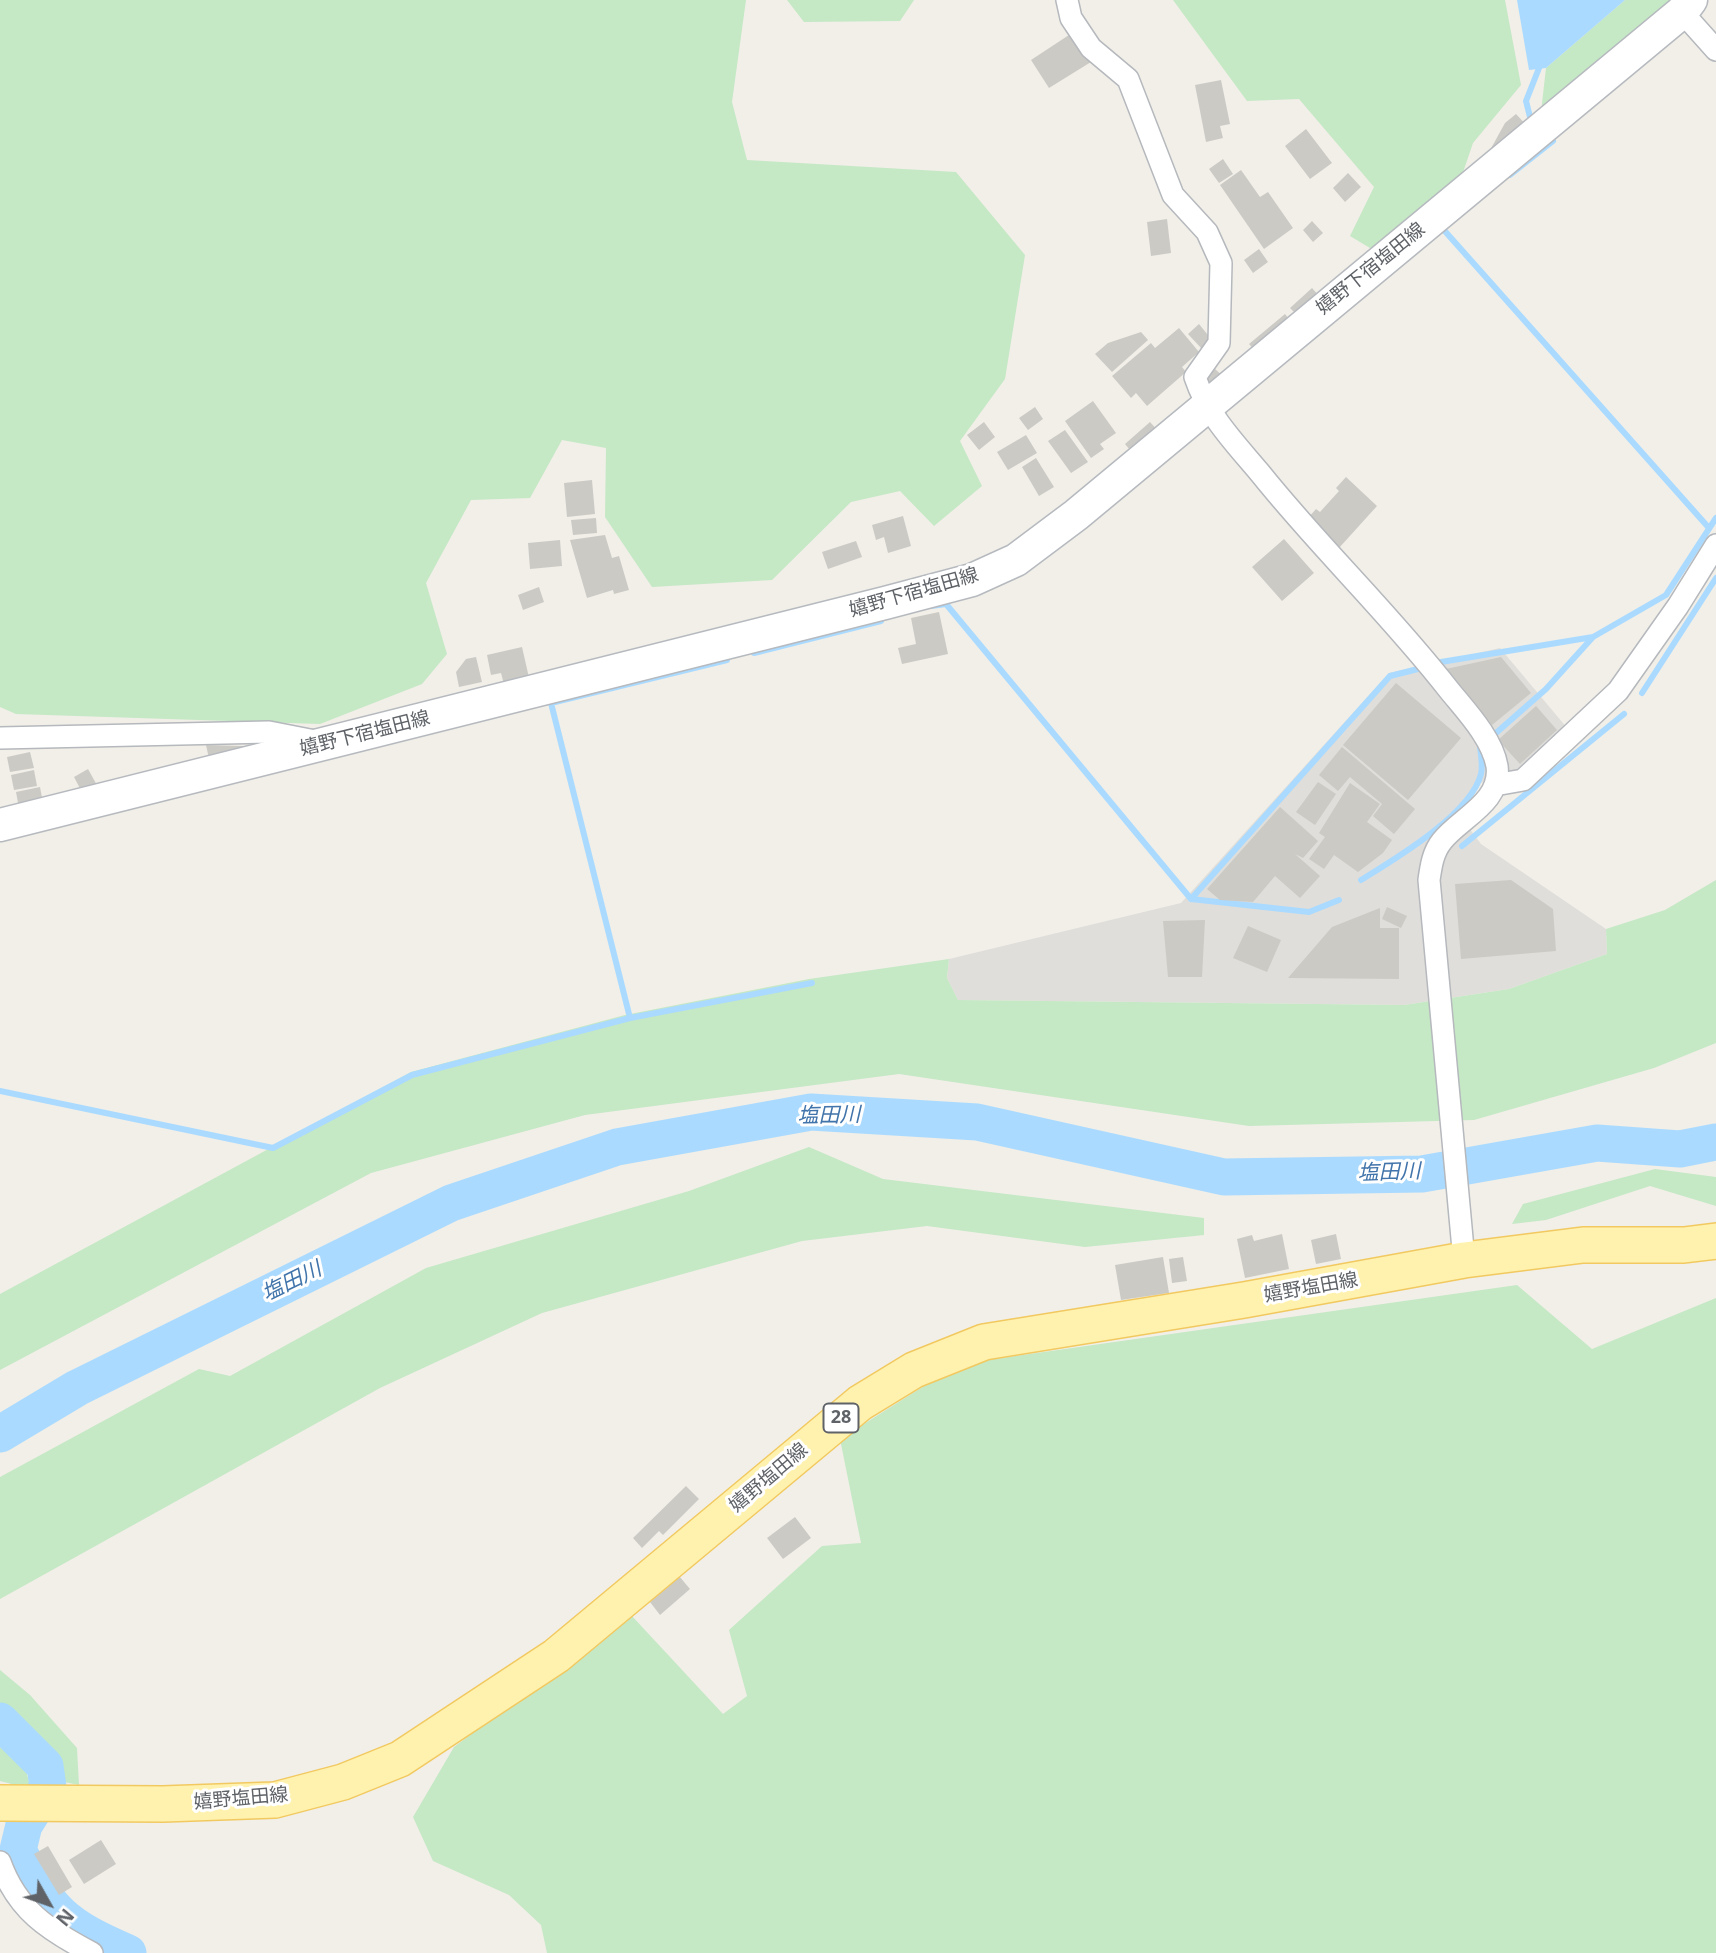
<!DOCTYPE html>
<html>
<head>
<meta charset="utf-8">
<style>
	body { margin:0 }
	#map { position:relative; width:1716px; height:1953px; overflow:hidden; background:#f1efe8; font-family:"Noto Sans",sans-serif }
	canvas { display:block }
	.north { position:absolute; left:14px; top:1869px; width:70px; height:70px; -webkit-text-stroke:5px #fff; paint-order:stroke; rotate:130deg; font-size:19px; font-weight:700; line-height:28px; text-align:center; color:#5f6368 }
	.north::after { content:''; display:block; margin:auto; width:24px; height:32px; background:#5f6368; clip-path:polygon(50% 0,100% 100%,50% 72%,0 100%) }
</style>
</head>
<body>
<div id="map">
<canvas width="1716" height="1953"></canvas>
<div class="north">N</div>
</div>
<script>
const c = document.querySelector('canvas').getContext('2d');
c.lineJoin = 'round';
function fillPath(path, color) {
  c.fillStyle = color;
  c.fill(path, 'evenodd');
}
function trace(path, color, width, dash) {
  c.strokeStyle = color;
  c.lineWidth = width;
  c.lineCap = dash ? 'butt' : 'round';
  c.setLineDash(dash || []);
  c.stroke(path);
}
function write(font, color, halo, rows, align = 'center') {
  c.font = font + ' "Noto Sans","Noto Sans JP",sans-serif';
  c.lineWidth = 6;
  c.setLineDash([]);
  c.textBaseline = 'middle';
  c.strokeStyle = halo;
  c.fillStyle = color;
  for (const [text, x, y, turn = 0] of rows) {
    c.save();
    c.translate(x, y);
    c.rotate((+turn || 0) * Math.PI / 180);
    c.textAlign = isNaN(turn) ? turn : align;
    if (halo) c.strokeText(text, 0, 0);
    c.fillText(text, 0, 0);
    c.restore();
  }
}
fillPath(new Path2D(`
	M 1500,648 L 1568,729 L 1525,770 L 1481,783 L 1460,816 L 1481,844 L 1606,929 L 1607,954 L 1509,989 L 1404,1005 L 958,1000 L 947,978 L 949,959 L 1181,903 L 1389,673 Z`), '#e0deda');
fillPath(new Path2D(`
	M 0,0 L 746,0 L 732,102 L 747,160 L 956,172 L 1025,255 L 1005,379 L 960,441 L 982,486 L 934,526 L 900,491 L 851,502 L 772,580 L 652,587 L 605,517 L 606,448 L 562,440 L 530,498 L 471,500 L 426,583 L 447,654 L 422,684 L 320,724 L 16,714 L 0,707 Z
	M 787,0 L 914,0 L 900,21 L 804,22 Z
	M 1173,0 L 1505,0 L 1521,85 L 1473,143 L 1458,187 L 1375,251 L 1350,236 L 1374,187 L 1299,99 L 1247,101 Z
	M 1625,0 L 1673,0 L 1540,121 L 1546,68 Z
	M 1716,880 L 1716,1043 L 1654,1068 L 1474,1120 L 1249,1126 L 899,1074 L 585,1115 L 371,1173 L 0,1370 L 0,1294 L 411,1072 L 625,1015 L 809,979 L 949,959 L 947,978 L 958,1000 L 1404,1005 L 1509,989 L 1607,954 L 1606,929 L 1665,910 Z
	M 809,1147 L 883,1179 L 1204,1218 L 1204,1235 L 1085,1247 L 927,1226 L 802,1241 L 542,1313 L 380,1388 L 0,1599 L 0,1477 L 199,1369 L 230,1376 L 426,1268 L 689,1191 Z
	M 1655,1169 L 1716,1177 L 1716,1206 L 1650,1186 L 1546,1220 L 1512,1224 L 1523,1204 Z
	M 1517,1285 L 1592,1349 L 1716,1298 L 1716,1953 L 547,1953 L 541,1925 L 509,1895 L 433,1861 L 413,1817 L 454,1747 L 631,1615 L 723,1714 L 747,1696 L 729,1630 L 822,1546 L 861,1543 L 840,1439 L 959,1364 Z
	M 0,1670 L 30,1695 L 77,1748 L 79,1785 L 59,1781 L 53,1751 L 0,1707 Z
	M 0,1747 L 25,1767 L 31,1789 L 0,1781 Z`), '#c5e8c5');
fillPath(new Path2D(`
	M 1517,0 L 1625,0 L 1546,68 L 1529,70 Z`), '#aadaff');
trace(new Path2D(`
	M 1530,117 L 1526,101 L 1541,63
	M 1510,175 L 1553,141
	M 1447,225 L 1443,229 L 1709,528
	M 931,606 L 946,604 L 1191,899 L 1390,676 L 1418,669
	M 754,653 L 881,621
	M 1441,662 L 1593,637
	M 1642,693 L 1716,578
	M 1496,733 L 1546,689 L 1593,637 L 1666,595 L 1716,518
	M 1462,846 L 1624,714
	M 1361,880 C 1395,859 1471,814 1481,774 C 1483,766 1481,755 1480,747
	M 1191,899 L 1309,912 L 1339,900
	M 630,1018 L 812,983
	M 0,1091 L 273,1148 L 412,1075 L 630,1018 L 551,703 L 727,660`), '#aadaff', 6);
trace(new Path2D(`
	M 0,1434 L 77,1388 L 451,1203 L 617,1147 L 811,1112 L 977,1122 L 1224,1177 L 1422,1174 L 1597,1143 L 1680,1149 L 1716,1142
	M 0,1721 L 45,1766 L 48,1787 L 24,1825 L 18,1850 C 49,1912 65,1926 128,1953`), '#aadaff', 37);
fillPath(new Path2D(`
	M 1072,33 L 1091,62 L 1049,88 L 1031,60 Z
	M 1221,80 L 1230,124 L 1220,126 L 1223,138 L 1206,142 L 1195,85 Z
	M 1516,114 L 1531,130 L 1497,160 L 1489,152 L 1505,123 Z
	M 1306,129 L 1332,163 L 1310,179 L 1285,146 Z
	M 1223,159 L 1233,174 L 1219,183 L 1209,169 Z
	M 1241,170 L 1260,197 L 1268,192 L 1293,228 L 1264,249 L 1220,185 Z
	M 1348,173 L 1361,187 L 1345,202 L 1333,188 Z
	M 1167,219 L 1171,253 L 1151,256 L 1147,222 Z
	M 1312,221 L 1323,233 L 1313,242 L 1303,230 Z
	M 1259,249 L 1268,262 L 1253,273 L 1244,260 Z
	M 1312,288 L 1321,298 L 1300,318 L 1290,308 Z
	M 1285,314 L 1292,323 L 1256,352 L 1249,344 Z
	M 1199,324 L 1212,340 L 1202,349 L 1188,334 Z
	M 1179,328 L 1199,352 L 1182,367 L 1186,372 L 1147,406 L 1136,393 L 1131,398 L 1112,376 L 1151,343 L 1155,348 Z
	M 1141,332 L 1148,340 L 1112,372 L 1095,354 L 1108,343 Z
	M 1215,369 L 1224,377 L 1213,389 L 1204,380 Z
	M 1093,401 L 1116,433 L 1100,444 L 1104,449 L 1091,458 L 1065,421 Z
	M 1035,407 L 1043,419 L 1028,430 L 1019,418 Z
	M 984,422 L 995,437 L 979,450 L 967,435 Z
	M 1150,422 L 1160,433 L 1135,456 L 1125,444 Z
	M 1065,430 L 1088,462 L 1071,473 L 1048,441 Z
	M 1026,435 L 1037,453 L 1008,470 L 997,452 Z
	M 1036,458 L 1054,487 L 1039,496 L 1022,467 Z
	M 1346,477 L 1377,506 L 1339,548 L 1307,519 L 1316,509 L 1320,512 L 1339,491 L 1336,488 Z
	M 592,480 L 595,514 L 567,517 L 564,483 Z
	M 903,516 L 911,546 L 888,553 L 884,537 L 876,540 L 872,525 Z
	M 596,518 L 597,533 L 573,535 L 571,520 Z
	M 605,535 L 612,558 L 619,556 L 629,590 L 614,594 L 613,590 L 587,598 L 570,540 Z
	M 1284,539 L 1314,573 L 1282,601 L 1252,567 Z
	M 560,540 L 562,566 L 530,569 L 528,543 Z
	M 856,541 L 862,557 L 828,569 L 822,552 Z
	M 539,587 L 544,602 L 523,610 L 518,595 Z
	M 939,612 L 948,654 L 902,664 L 898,648 L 916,644 L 911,618 Z
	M 522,647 L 530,682 L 505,688 L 501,673 L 491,675 L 487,655 Z
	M 476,657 L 482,682 L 459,687 L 456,672 L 466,659 Z
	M 1501,657 L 1531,693 L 1492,725 L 1446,669 Z
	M 1396,683 L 1461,738 L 1408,800 L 1343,745 Z
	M 1536,706 L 1557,730 L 1520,764 L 1498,740 Z
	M 206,745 L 243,746 L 245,754 L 210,763 Z
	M 1342,747 L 1415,809 L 1394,834 L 1373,816 L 1382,804 L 1350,777 L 1338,791 L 1319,775 Z
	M 30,752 L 34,768 L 10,772 L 7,757 Z
	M 88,769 L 98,787 L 83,794 L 74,777 Z
	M 34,770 L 37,786 L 14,790 L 11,775 Z
	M 1318,782 L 1336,794 L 1315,825 L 1296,812 Z
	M 1350,783 L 1380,804 L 1367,822 L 1392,840 L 1383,853 L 1358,872 L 1334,855 L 1324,869 L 1309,859 L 1325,837 L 1319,833 Z
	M 40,787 L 43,803 L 19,808 L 16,792 Z
	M 1280,807 L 1318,841 L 1303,858 L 1295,854 L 1320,876 L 1300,898 L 1275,876 L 1253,902 L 1220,900 L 1207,889 Z
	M 1511,880 L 1553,909 L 1556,951 L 1461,959 L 1455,884 Z
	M 1387,907 L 1407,916 L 1401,928 L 1382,919 Z
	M 1380,908 L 1380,928 L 1399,928 L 1399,979 L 1288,978 L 1332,927 Z
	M 1205,920 L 1202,977 L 1168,977 L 1163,921 Z
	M 1248,926 L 1281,940 L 1267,972 L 1233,958 Z
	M 1282,1234 L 1289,1269 L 1245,1278 L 1237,1239 L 1252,1235 L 1254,1241 Z
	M 1336,1234 L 1341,1259 L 1316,1264 L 1311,1240 Z
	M 1163,1257 L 1169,1293 L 1121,1300 L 1115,1265 Z
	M 1183,1257 L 1187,1281 L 1172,1283 L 1169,1259 Z
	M 686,1486 L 699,1499 L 663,1535 L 659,1531 L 642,1548 L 633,1538 Z
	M 795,1517 L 811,1538 L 783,1559 L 767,1538 Z
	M 679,1576 L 690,1589 L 660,1615 L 650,1602 Z
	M 101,1840 L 116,1864 L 84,1884 L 69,1860 Z
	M 48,1846 L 72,1887 L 59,1895 L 34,1854 Z`), '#cccac5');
const minor = new Path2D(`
	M 1067,0 L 1071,18 L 1091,48 L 1128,79 L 1173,195 L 1207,232 L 1221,263 L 1219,343 L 1195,377 C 1208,416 1234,442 1260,473 C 1320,548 1390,614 1449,690 C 1466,711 1492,738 1497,766 C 1502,802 1460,818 1442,841 C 1433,852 1431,866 1429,880 L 1464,1260
	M 1682,12 L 1716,50
	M 0,738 L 269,732 L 315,741
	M 1495,785 L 1523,780 L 1618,691 L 1678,606 L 1716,545
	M 0,1862 C 17,1910 48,1930 92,1953`);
const secondary = new Path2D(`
	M 0,825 L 885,603 L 972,580 L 1016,560 L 1076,515 L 1682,12 L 1691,0`);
const primary = new Path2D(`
	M 0,1803 L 163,1804 L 275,1800 L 343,1782 L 400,1759 L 556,1656 L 860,1403 L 914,1370 L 984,1342 L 1244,1300 L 1464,1260 L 1583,1245 L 1684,1245 L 1716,1241`);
trace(minor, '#b5b8bc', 24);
trace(secondary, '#b6babf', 35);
trace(primary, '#f2c960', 38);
trace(minor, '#fff', 21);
trace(secondary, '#fff', 32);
trace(primary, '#fff2af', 35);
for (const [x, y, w] of [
	[841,1418,35]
]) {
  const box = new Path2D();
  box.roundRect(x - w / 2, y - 14.5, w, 29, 5);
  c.fillStyle = '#fff';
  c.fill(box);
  trace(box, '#5f6368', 2);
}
write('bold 18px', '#5f6368', null, [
	["28",841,1418]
]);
write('19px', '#5f6368', '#fff', [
	["嬉野下宿塩田線",1371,269,-39],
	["嬉野下宿塩田線",914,593,-16],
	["嬉野下宿塩田線",365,734,-14],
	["嬉野塩田線",1311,1288,-10],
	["嬉野塩田線",769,1478,-40],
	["嬉野塩田線",241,1799,-5]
]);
write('italic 21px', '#4174aa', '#fff', [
	["塩田川",829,1116,-1],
	["塩田川",1389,1173,-2],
	["塩田川",292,1282,-26]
]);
</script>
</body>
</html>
